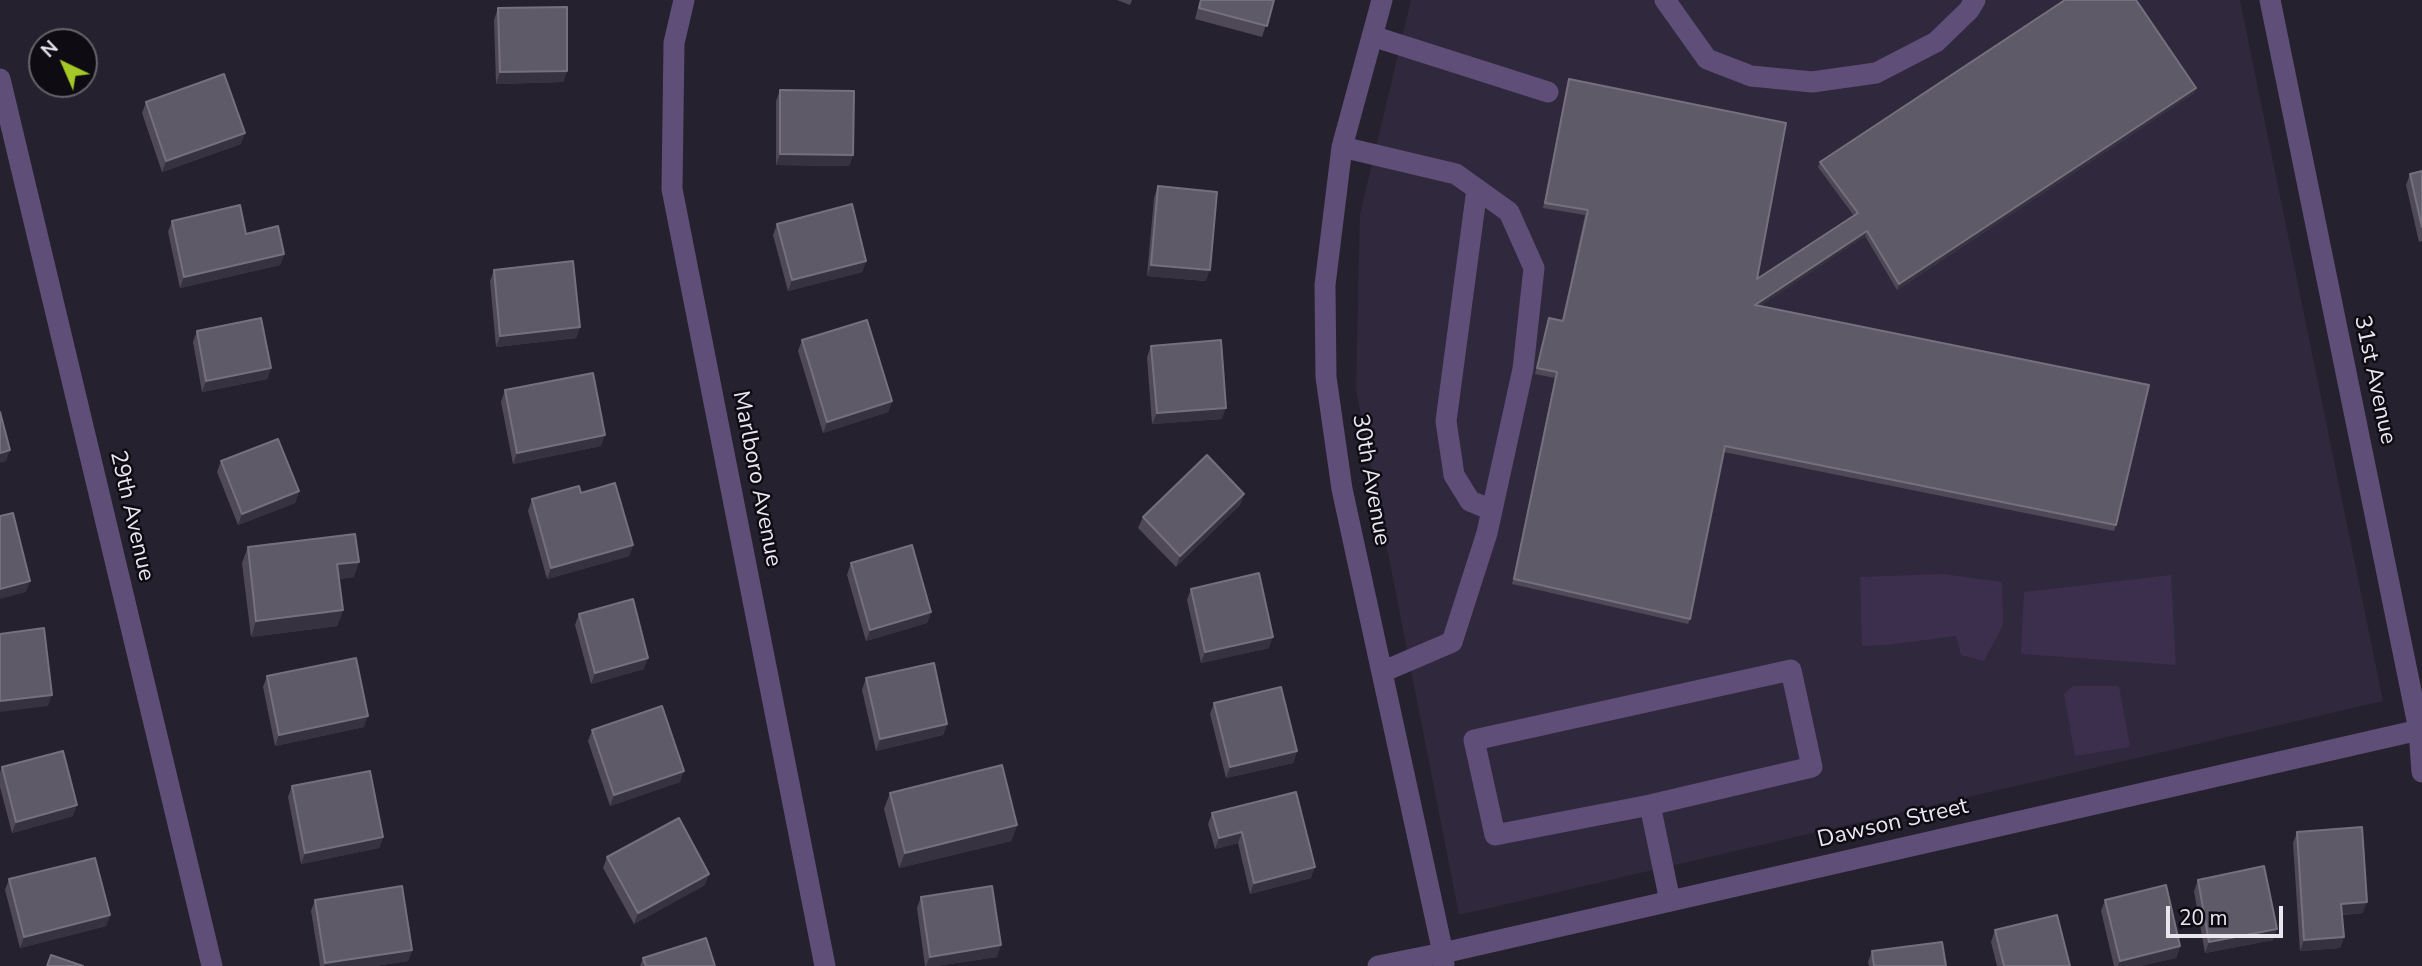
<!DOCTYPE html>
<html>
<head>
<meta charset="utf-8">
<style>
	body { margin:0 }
	#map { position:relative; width:2422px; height:966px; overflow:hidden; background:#26212e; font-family:"Nunito Sans",sans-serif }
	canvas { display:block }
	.north { position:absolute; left:28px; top:28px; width:70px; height:70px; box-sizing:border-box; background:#0e0c12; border:2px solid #66636b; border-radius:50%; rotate:316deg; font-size:19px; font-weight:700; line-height:28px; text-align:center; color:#eae6f0 }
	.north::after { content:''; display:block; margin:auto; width:24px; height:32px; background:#a4c825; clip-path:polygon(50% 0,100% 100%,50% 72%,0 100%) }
	.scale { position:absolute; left:2166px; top:906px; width:117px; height:32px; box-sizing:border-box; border:4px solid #eae6f0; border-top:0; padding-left:9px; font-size:21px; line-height:24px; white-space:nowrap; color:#eae6f0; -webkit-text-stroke:5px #0e0c12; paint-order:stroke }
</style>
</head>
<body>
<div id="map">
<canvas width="2422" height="966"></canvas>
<div class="north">N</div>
<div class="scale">20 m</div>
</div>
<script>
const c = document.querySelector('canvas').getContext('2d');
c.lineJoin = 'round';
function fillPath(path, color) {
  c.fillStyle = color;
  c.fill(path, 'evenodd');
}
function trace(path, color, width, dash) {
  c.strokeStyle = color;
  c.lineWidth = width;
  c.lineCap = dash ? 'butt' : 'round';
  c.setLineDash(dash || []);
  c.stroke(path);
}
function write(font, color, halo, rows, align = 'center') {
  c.font = font + ' "Nunito Sans",sans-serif';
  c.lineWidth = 5;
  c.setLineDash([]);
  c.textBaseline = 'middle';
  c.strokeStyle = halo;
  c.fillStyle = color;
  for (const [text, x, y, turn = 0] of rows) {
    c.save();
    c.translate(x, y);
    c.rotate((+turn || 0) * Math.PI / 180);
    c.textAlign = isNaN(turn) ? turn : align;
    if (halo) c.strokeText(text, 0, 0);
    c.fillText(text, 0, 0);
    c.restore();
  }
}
fillPath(new Path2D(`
	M 1411,0 L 2240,0 L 2383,701 L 1459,915 L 1356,390 L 1360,214 Z`), '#30283c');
fillPath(new Path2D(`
	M 1943,574 L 2002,582 L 2003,625 L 1984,661 L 1961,655 L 1956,636 L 1887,645 L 1862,646 L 1860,577 Z
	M 2171,575 L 2176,665 L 2021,654 L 2024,592 Z
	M 2073,686 L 2119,686 L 2130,747 L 2075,756 L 2064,694 Z`), '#3c2f4e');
trace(new Path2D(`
	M 684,0 L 674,43 L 672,189 L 825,966
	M 1382,0 L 1342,147 L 1325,285 L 1326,377 L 1342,489 L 1443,953 L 1444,966
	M 1665,0 L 1707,59 L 1751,76 L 1812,82 L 1876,73 L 1936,42 L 1969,10 L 1975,0
	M 2270,0 L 2419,730 L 2422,772
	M 1372,36 L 1548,92
	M 0,79 L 212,966
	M 1342,147 L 1456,174 L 1509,212 L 1534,268 L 1523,369 L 1487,533 L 1452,642 L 1382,672
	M 1477,189 L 1446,421 L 1454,475 L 1470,501 L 1492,510
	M 1650,805 L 1495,835 L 1474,740 L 1791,670 L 1812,767 L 1650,805 L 1670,901
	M 1378,966 L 1443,953 L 2419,730`), '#5f4e77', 21);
fillPath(new Path2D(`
	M 1117,0 L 1132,0 L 1130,5 Z
	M 1200,0 L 1274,0 L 1262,37 L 1195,19 Z
	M 498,8 L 567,71 L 563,82 L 496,84 L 494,20 Z
	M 1569,79 L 1757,279 L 1854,216 L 1818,167 L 1820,162 L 2196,88 L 2193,94 L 1897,290 L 1865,236 L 1760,306 L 2116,525 L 2114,531 L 1724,452 L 1690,619 L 1688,624 L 1512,584 L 1555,378 L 1535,374 L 1549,318 L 1562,321 L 1585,215 L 1543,208 L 1567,85 Z
	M 780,90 L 853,155 L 849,166 L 776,165 L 776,101 Z
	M 146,102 L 241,144 L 162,172 L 142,113 Z
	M 2422,171 L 2422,241 L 2419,242 L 2406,185 L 2410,174 Z
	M 1158,186 L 1206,281 L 1147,276 L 1154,198 Z
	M 172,221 L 246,234 L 284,254 L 280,265 L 180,288 L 168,232 Z
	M 777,224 L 866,261 L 862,272 L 788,291 L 773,235 Z
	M 494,270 L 580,327 L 576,338 L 496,347 L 490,281 Z
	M 197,331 L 271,368 L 267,379 L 202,392 L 193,342 Z
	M 802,340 L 892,401 L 888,412 L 823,433 L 798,351 Z
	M 1151,346 L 1222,419 L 1152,424 L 1147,357 Z
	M 505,390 L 601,446 L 513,464 L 501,402 Z
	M 221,461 L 299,491 L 295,503 L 238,525 L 217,472 Z
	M 581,493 L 633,545 L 629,556 L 547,579 L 528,511 L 532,499 Z
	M 1244,494 L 1240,505 L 1176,567 L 1138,528 L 1143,517 Z
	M 248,547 L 354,577 L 339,579 L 343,610 L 337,626 L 251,637 L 242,563 Z
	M 851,563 L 931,612 L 927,623 L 866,641 L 847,575 Z
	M 1191,589 L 1269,648 L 1201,663 L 1187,600 Z
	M 579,614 L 644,669 L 591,684 L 575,625 Z
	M 267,676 L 364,727 L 275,746 L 263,687 Z
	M 866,678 L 947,724 L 943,735 L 876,751 L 862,690 Z
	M 1214,703 L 1297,751 L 1293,763 L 1226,778 L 1210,714 Z
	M 592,730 L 680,782 L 610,806 L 588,741 Z
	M 2,767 L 73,816 L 12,833 L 0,787 L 0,772 Z
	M 292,786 L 383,837 L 379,848 L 301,864 L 288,797 Z
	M 890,793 L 1017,825 L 1011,841 L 899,868 L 884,809 Z
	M 1212,813 L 1311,878 L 1250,894 L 1238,843 L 1215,849 L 1208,824 Z
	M 2297,832 L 2363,913 L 2342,915 L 2344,937 L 2340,948 L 2300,951 L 2293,843 Z
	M 607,857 L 705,885 L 634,924 L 603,868 Z
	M 9,879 L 110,915 L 106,926 L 20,948 L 5,890 Z
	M 2198,880 L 2273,940 L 2205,953 L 2194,891 Z
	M 921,897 L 997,957 L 936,966 L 925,966 L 917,908 Z
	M 315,900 L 412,950 L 408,961 L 375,966 L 320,966 L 311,911 Z
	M 2105,900 L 2180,946 L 2176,958 L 2140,966 L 2114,966 L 2101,911 Z
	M 1995,930 L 2070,966 L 1997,966 L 1991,942 Z
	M 1872,951 L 1946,966 L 1869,966 L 1868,962 Z
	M 643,958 L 715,966 L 640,966 Z`), '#4f4957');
fillPath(new Path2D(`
	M 567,71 L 563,82 L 496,84 L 500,72 Z
	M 2196,88 L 2193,94 L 1897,290 L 1899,284 Z
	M 245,133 L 241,144 L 162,172 L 166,161 Z
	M 780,154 L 853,155 L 849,166 L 776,165 Z
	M 1867,231 L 1865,236 L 1753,311 L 1755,305 Z
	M 284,254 L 280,265 L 180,288 L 184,277 Z
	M 866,261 L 862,272 L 788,291 L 792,280 Z
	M 1151,265 L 1210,270 L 1206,281 L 1147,276 Z
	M 580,327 L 576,338 L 496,347 L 500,336 Z
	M 271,368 L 267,379 L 202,392 L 206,381 Z
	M 892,401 L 888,412 L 823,433 L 827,422 Z
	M 1226,408 L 1222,419 L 1152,424 L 1157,413 Z
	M 605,435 L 601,446 L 513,464 L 517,453 Z
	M 10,450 L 6,461 L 0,463 L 0,453 Z
	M 299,491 L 295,503 L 238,525 L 242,514 Z
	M 1244,494 L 1240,505 L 1176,567 L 1180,556 Z
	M 633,545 L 629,556 L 547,579 L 551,568 Z
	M 359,562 L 354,577 L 331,580 L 337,564 Z
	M 30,581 L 26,592 L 0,599 L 0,589 Z
	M 343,610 L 337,626 L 251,637 L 256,621 Z
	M 931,612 L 927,623 L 866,641 L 870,630 Z
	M 1273,637 L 1269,648 L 1201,663 L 1205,652 Z
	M 648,658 L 644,669 L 591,684 L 595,673 Z
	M 52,695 L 48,706 L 0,712 L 0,701 Z
	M 368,716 L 364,727 L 275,746 L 279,735 Z
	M 947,724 L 943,735 L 876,751 L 880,739 Z
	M 1297,751 L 1293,763 L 1226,778 L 1230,767 Z
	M 684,771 L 680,782 L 610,806 L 614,795 Z
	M 77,805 L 73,816 L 12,833 L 16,822 Z
	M 1017,825 L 1011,841 L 899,868 L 905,853 Z
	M 1242,832 L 1238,843 L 1215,849 L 1219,838 Z
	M 383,837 L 379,848 L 301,864 L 305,853 Z
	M 1315,867 L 1311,878 L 1250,894 L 1254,883 Z
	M 709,874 L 705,885 L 634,924 L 638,913 Z
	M 2367,902 L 2363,913 L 2337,915 L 2341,904 Z
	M 110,915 L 106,926 L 20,948 L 24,937 Z
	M 2277,929 L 2273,940 L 2205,953 L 2209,942 Z
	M 2344,937 L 2340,948 L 2300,951 L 2304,940 Z
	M 1001,945 L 997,957 L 936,966 L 926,966 L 930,957 Z
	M 2180,946 L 2176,958 L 2140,966 L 2118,966 L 2120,961 Z
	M 412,950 L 408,961 L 375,966 L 324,966 L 325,963 Z`), '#373240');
const building = new Path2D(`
	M 1201,0 L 1274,0 L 1267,26 L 1199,8 Z
	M 2065,0 L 2136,0 L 2196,88 L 1899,284 L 1867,231 L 1755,305 L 2149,385 L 2116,525 L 1725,446 L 1690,619 L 1514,579 L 1557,372 L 1537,368 L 1549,318 L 1563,321 L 1588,210 L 1545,203 L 1569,79 L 1786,123 L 1757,279 L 1858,213 L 1820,162 Z
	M 567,7 L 567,71 L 500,72 L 498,8 Z
	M 224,74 L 245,133 L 166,161 L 146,102 Z
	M 780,90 L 854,91 L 853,155 L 780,154 Z
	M 2422,171 L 2422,227 L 2410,174 Z
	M 1158,186 L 1217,192 L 1210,270 L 1151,265 Z
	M 852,204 L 866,261 L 792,280 L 777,224 Z
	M 240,205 L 246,234 L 278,226 L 284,254 L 184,277 L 172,221 Z
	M 573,261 L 580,327 L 500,336 L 494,270 Z
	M 261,318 L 271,368 L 206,381 L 197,331 Z
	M 867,320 L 892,401 L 827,422 L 802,340 Z
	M 1221,340 L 1226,408 L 1157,413 L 1151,346 Z
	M 593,373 L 605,435 L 517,453 L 505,390 Z
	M 0,412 L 10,450 L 0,453 Z
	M 278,439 L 299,491 L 242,514 L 221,461 Z
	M 1207,455 L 1244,494 L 1180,556 L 1143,517 Z
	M 615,483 L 633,545 L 551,568 L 532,499 L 579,486 L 581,493 Z
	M 13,513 L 30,581 L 0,589 L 0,516 Z
	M 355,534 L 359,562 L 337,564 L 343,610 L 256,621 L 248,547 Z
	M 912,545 L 931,612 L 870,630 L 851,563 Z
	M 1259,573 L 1273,637 L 1205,652 L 1191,589 Z
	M 633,599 L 648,658 L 595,673 L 579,614 Z
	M 44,628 L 52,695 L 0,701 L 0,634 Z
	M 356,658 L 368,716 L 279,735 L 267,676 Z
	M 934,663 L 947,724 L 880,739 L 866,678 Z
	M 1281,687 L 1297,751 L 1230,767 L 1214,703 Z
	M 662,706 L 684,771 L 614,795 L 592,730 Z
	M 63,751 L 77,805 L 16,822 L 2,767 Z
	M 1002,765 L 1017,825 L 905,853 L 890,793 Z
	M 370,771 L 383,837 L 305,853 L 292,786 Z
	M 1296,792 L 1315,867 L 1254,883 L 1242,832 L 1219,838 L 1212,813 Z
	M 679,818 L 709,874 L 638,913 L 607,857 Z
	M 2362,827 L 2367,902 L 2341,904 L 2344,937 L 2304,940 L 2297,832 Z
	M 95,858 L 110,915 L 24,937 L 9,879 Z
	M 2264,866 L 2277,929 L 2209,942 L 2198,880 Z
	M 2166,885 L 2180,946 L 2120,961 L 2105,900 Z
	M 402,886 L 412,950 L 325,963 L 315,900 Z
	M 992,886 L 1001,945 L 930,957 L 921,897 Z
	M 2057,915 L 2070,966 L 2004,966 L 1995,930 Z
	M 706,938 L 715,966 L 646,966 L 643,958 Z
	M 1942,942 L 1946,966 L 1874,966 L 1872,951 Z
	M 51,955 L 83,966 L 47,966 Z`);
fillPath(building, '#5f5a68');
trace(building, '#75707d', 2);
write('23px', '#eae6f0', '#0e0c12', [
	["31st Avenue",2374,380,78],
	["Marlboro Avenue",756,479,79],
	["30th Avenue",1370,480,80],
	["29th Avenue",131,516,77],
	["Dawson Street",1893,824,-13]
]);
</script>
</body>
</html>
